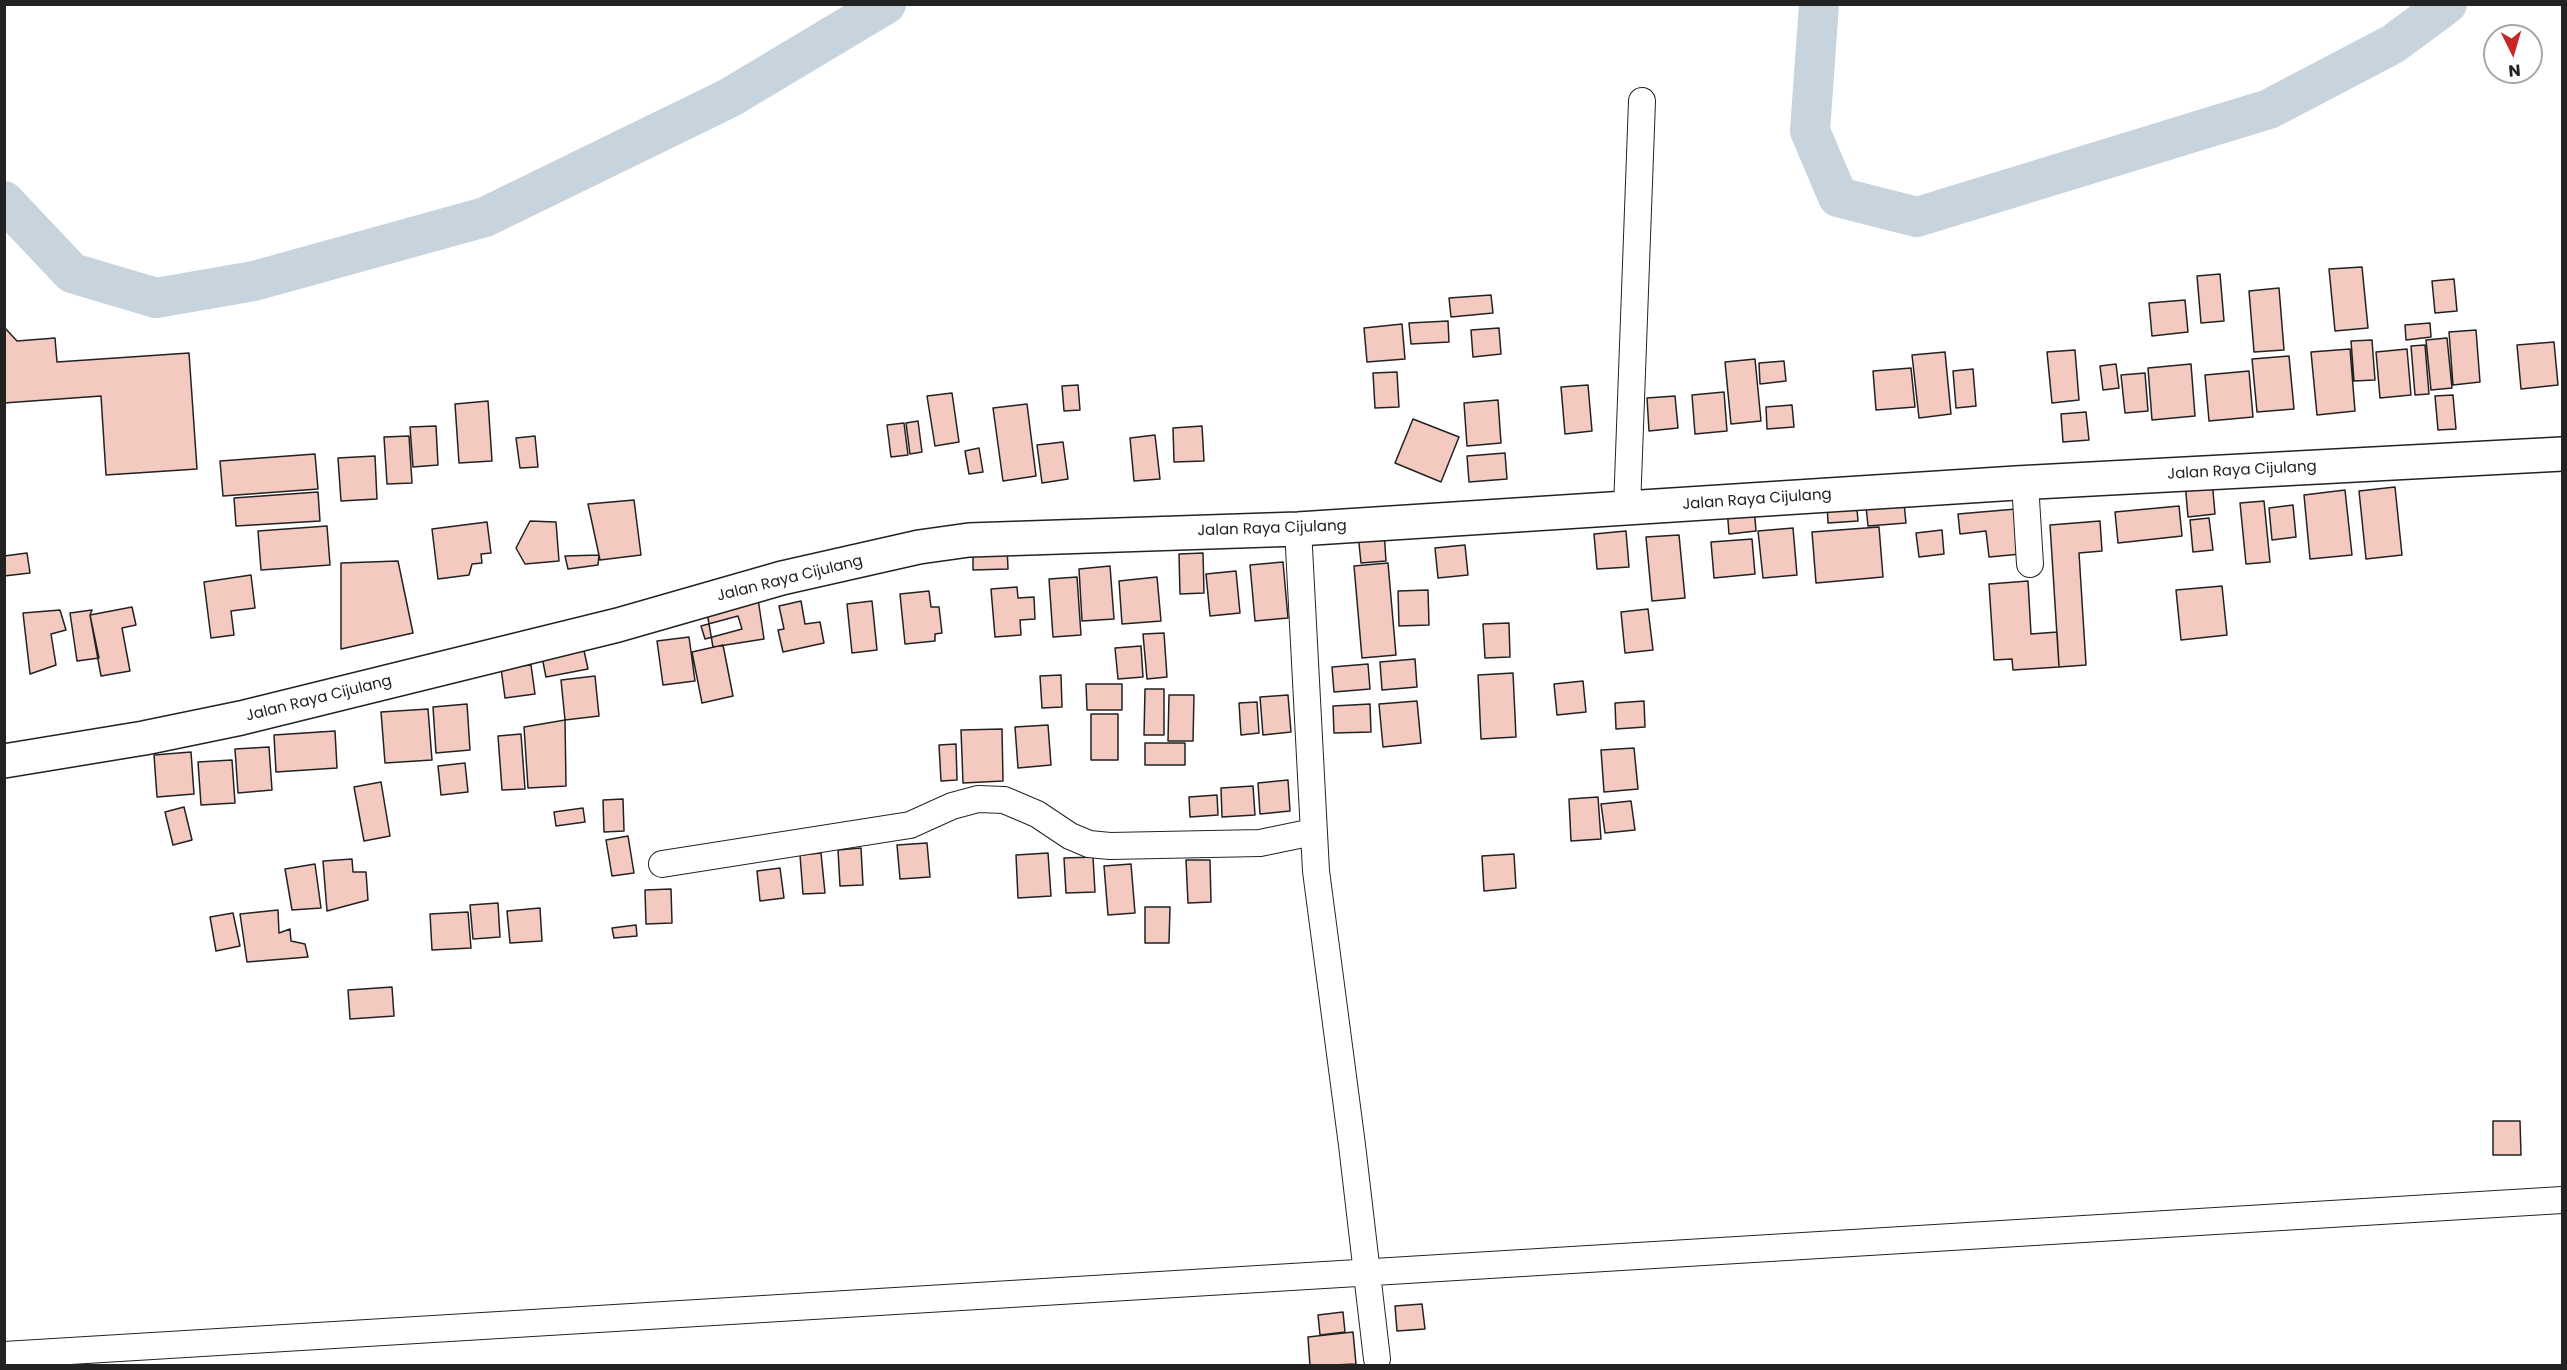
<!DOCTYPE html>
<html>
<head>
<meta charset="utf-8">
<style>
	body { margin:0 }
	#map { position:relative; width:2567px; height:1370px; overflow:hidden; background:#fff; font-family:Poppins,sans-serif }
	canvas { display:block }
	.frame { position:absolute; inset:0; border:6px solid #222; pointer-events:none }
	.north { position:absolute; left:2483px; top:24px; width:60px; height:60px; box-sizing:border-box; background:#fff; border:2px solid #a7a7a7; border-radius:50%; rotate:175deg; font-size:16px; font-weight:700; line-height:24px; text-align:center; color:#222 }
	.north::after { content:''; display:block; margin:auto; width:21px; height:27px; background:#c62828; clip-path:polygon(50% 0,100% 100%,50% 72%,0 100%) }
</style>
</head>
<body>
<div id="map">
<canvas width="2567" height="1370"></canvas>
<div class="frame"></div>
<div class="north">N</div>
</div>
<script>
const c = document.querySelector('canvas').getContext('2d');
c.lineJoin = 'round';
function trace(path, color, width, dash) {
  c.strokeStyle = color;
  c.lineWidth = width;
  c.lineCap = dash ? 'butt' : 'round';
  c.setLineDash(dash || []);
  c.stroke(path);
}
function fillPath(path, color) {
  c.fillStyle = color;
  c.fill(path, 'evenodd');
}
function write(font, color, halo, rows, align = 'center') {
  c.font = font + ' Poppins,sans-serif';
  c.lineWidth = 4.5;
  c.setLineDash([]);
  c.textBaseline = 'middle';
  c.strokeStyle = halo;
  c.fillStyle = color;
  for (const [text, x, y, turn = 0] of rows) {
    c.save();
    c.translate(x, y);
    c.rotate((+turn || 0) * Math.PI / 180);
    c.textAlign = isNaN(turn) ? turn : align;
    if (halo) c.strokeText(text, 0, 0);
    c.fillText(text, 0, 0);
    c.restore();
  }
}
trace(new Path2D(`
	M 1819,4 L 1810,131 L 1838,197 L 1917,217 L 2269,109 L 2393,44 L 2447,4
	M 4,201 L 72,273 L 156,298 L 254,281 L 485,217 L 729,98 L 886,4`), '#c7d3dd', 40);
const building = new Path2D(`
	M 2362,267 L 2368,328 L 2335,331 L 2329,269 Z
	M 2220,274 L 2224,321 L 2201,323 L 2197,276 Z
	M 2454,279 L 2457,311 L 2435,313 L 2432,281 Z
	M 2279,288 L 2284,350 L 2254,352 L 2249,291 Z
	M 1491,295 L 1493,313 L 1451,317 L 1449,298 Z
	M 2185,300 L 2188,332 L 2152,336 L 2149,303 Z
	M 1448,321 L 1449,342 L 1411,344 L 1409,323 Z
	M 2430,323 L 2431,337 L 2406,340 L 2405,325 Z
	M 1402,324 L 1405,359 L 1367,362 L 1364,328 Z
	M 4,327 L 17,341 L 55,338 L 57,362 L 189,353 L 197,469 L 106,475 L 101,396 L 4,403 Z
	M 1499,328 L 1501,354 L 1473,357 L 1471,330 Z
	M 2476,330 L 2480,382 L 2453,385 L 2449,332 Z
	M 2447,338 L 2452,388 L 2431,390 L 2426,340 Z
	M 2372,340 L 2375,380 L 2354,381 L 2351,341 Z
	M 2554,342 L 2558,385 L 2521,389 L 2517,345 Z
	M 2425,345 L 2429,394 L 2415,395 L 2411,346 Z
	M 2350,349 L 2355,411 L 2317,415 L 2311,352 Z
	M 2407,349 L 2411,395 L 2380,398 L 2376,352 Z
	M 2075,350 L 2079,400 L 2052,403 L 2047,352 Z
	M 1945,352 L 1951,414 L 1919,418 L 1912,355 Z
	M 2289,356 L 2294,409 L 2257,412 L 2252,359 Z
	M 1755,359 L 1761,421 L 1731,424 L 1725,362 Z
	M 1784,361 L 1786,381 L 1760,384 L 1759,363 Z
	M 2116,364 L 2119,388 L 2103,390 L 2100,366 Z
	M 2191,364 L 2195,416 L 2152,420 L 2148,368 Z
	M 1911,368 L 1915,407 L 1876,410 L 1873,371 Z
	M 1973,369 L 1976,406 L 1956,408 L 1953,371 Z
	M 2249,371 L 2253,417 L 2209,421 L 2205,375 Z
	M 1397,372 L 1399,407 L 1375,408 L 1373,373 Z
	M 2145,373 L 2148,411 L 2125,413 L 2121,375 Z
	M 1078,385 L 1080,410 L 1064,411 L 1062,386 Z
	M 1588,385 L 1592,431 L 1565,434 L 1561,387 Z
	M 1724,392 L 1727,431 L 1695,434 L 1692,395 Z
	M 952,393 L 959,442 L 935,446 L 927,396 Z
	M 2453,395 L 2456,429 L 2438,430 L 2435,396 Z
	M 1675,396 L 1678,428 L 1649,431 L 1647,398 Z
	M 1498,400 L 1501,443 L 1467,446 L 1464,403 Z
	M 488,401 L 492,461 L 459,463 L 455,404 Z
	M 1027,404 L 1036,476 L 1003,481 L 993,408 Z
	M 1792,405 L 1794,427 L 1767,429 L 1766,407 Z
	M 2086,412 L 2089,440 L 2063,442 L 2061,414 Z
	M 1413,419 L 1459,437 L 1441,482 L 1395,463 Z
	M 918,421 L 922,452 L 910,454 L 906,423 Z
	M 904,423 L 908,455 L 891,457 L 887,425 Z
	M 436,426 L 438,465 L 413,467 L 410,427 Z
	M 1202,426 L 1204,461 L 1174,462 L 1173,428 Z
	M 1155,435 L 1160,479 L 1134,481 L 1130,438 Z
	M 409,436 L 412,483 L 387,484 L 384,437 Z
	M 535,436 L 538,467 L 520,468 L 516,438 Z
	M 1063,442 L 1068,479 L 1042,483 L 1037,445 Z
	M 979,448 L 983,472 L 969,474 L 965,451 Z
	M 1505,453 L 1507,479 L 1469,482 L 1467,456 Z
	M 315,454 L 318,489 L 223,496 L 220,461 Z
	M 375,456 L 377,499 L 341,501 L 338,458 Z
	M 2212,480 L 2215,514 L 2188,517 L 2185,482 Z
	M 2395,487 L 2402,555 L 2366,559 L 2359,491 Z
	M 2345,490 L 2352,555 L 2310,559 L 2304,495 Z
	M 318,492 L 320,521 L 236,526 L 234,498 Z
	M 1903,493 L 1906,523 L 1868,526 L 1865,497 Z
	M 1856,498 L 1858,521 L 1828,523 L 1827,501 Z
	M 634,500 L 641,555 L 600,560 L 588,504 Z
	M 2264,501 L 2270,562 L 2246,564 L 2240,503 Z
	M 2293,505 L 2296,537 L 2272,540 L 2269,508 Z
	M 1754,506 L 1756,531 L 1729,534 L 1727,508 Z
	M 2179,506 L 2182,536 L 2118,543 L 2115,512 Z
	M 2016,509 L 2021,554 L 1989,557 L 1986,531 L 1960,534 L 1958,514 Z
	M 2209,518 L 2213,550 L 2193,552 L 2190,520 Z
	M 530,521 L 556,522 L 559,561 L 525,564 L 516,548 Z
	M 2100,521 L 2102,551 L 2079,553 L 2086,665 L 2059,667 L 2050,525 Z
	M 487,522 L 491,553 L 481,554 L 482,563 L 472,564 L 469,575 L 438,579 L 432,529 Z
	M 327,526 L 330,565 L 261,570 L 258,531 Z
	M 1879,527 L 1883,577 L 1816,583 L 1812,532 Z
	M 1793,528 L 1797,575 L 1763,578 L 1758,531 Z
	M 1942,530 L 1944,554 L 1919,557 L 1916,533 Z
	M 1384,531 L 1386,561 L 1361,563 L 1358,534 Z
	M 1626,531 L 1629,567 L 1597,569 L 1594,534 Z
	M 1679,535 L 1685,598 L 1652,601 L 1646,537 Z
	M 1752,539 L 1755,574 L 1714,578 L 1711,542 Z
	M 1465,545 L 1468,575 L 1438,578 L 1435,548 Z
	M 1007,546 L 1008,569 L 973,570 L 973,548 Z
	M 27,553 L 30,573 L 4,576 L 4,556 Z
	M 1203,553 L 1204,593 L 1180,594 L 1179,554 Z
	M 599,555 L 598,565 L 568,569 L 565,556 Z
	M 398,561 L 413,633 L 341,649 L 341,563 Z
	M 1283,562 L 1288,618 L 1255,621 L 1250,565 Z
	M 1388,563 L 1396,655 L 1362,658 L 1354,566 Z
	M 1110,566 L 1114,619 L 1082,621 L 1079,569 Z
	M 1236,571 L 1240,613 L 1210,616 L 1206,574 Z
	M 251,575 L 255,608 L 231,611 L 234,635 L 211,638 L 204,582 Z
	M 1077,577 L 1081,635 L 1053,637 L 1049,579 Z
	M 1157,577 L 1161,621 L 1122,624 L 1119,581 Z
	M 2028,581 L 2031,634 L 2057,632 L 2059,667 L 2013,670 L 2012,659 L 1994,660 L 1989,584 Z
	M 2222,586 L 2227,635 L 2181,640 L 2176,590 Z
	M 1017,587 L 1018,598 L 1034,597 L 1035,619 L 1020,620 L 1021,635 L 995,637 L 991,589 Z
	M 1428,590 L 1429,625 L 1399,626 L 1398,591 Z
	M 929,591 L 931,607 L 939,607 L 942,633 L 935,634 L 935,641 L 905,644 L 900,594 Z
	M 757,592 L 764,639 L 713,647 L 705,601 Z
	M 801,601 L 805,624 L 820,622 L 824,643 L 783,652 L 778,630 L 784,629 L 779,606 Z
	M 872,601 L 877,650 L 852,653 L 847,604 Z
	M 132,607 L 136,625 L 122,628 L 130,671 L 101,676 L 90,615 Z
	M 1648,609 L 1653,650 L 1625,653 L 1621,612 Z
	M 60,610 L 66,630 L 51,634 L 56,665 L 30,674 L 23,613 Z
	M 92,610 L 90,615 L 99,658 L 77,661 L 70,613 Z
	M 738,616 L 742,629 L 705,639 L 701,626 Z
	M 578,623 L 588,669 L 546,677 L 537,632 Z
	M 1509,623 L 1510,657 L 1485,658 L 1483,624 Z
	M 1164,633 L 1167,677 L 1147,679 L 1143,634 Z
	M 689,637 L 695,681 L 663,685 L 657,641 Z
	M 723,645 L 733,696 L 702,703 L 692,652 Z
	M 1141,646 L 1143,677 L 1118,679 L 1115,648 Z
	M 517,651 L 520,666 L 531,665 L 535,694 L 505,698 L 499,653 Z
	M 1415,659 L 1417,687 L 1382,690 L 1380,662 Z
	M 1368,664 L 1370,689 L 1334,692 L 1332,667 Z
	M 1513,673 L 1516,737 L 1481,739 L 1478,675 Z
	M 1061,675 L 1062,707 L 1042,708 L 1040,676 Z
	M 595,676 L 599,716 L 565,720 L 561,680 Z
	M 1583,681 L 1586,712 L 1557,715 L 1554,684 Z
	M 1086,684 L 1122,684 L 1122,710 L 1087,710 Z
	M 1145,689 L 1164,689 L 1164,735 L 1144,735 Z
	M 1169,695 L 1194,695 L 1193,741 L 1168,741 Z
	M 1288,695 L 1291,732 L 1263,735 L 1260,697 Z
	M 1417,701 L 1421,743 L 1383,747 L 1379,704 Z
	M 1644,701 L 1645,727 L 1616,729 L 1615,703 Z
	M 1257,702 L 1259,733 L 1241,735 L 1239,703 Z
	M 467,704 L 470,750 L 436,753 L 433,707 Z
	M 1370,704 L 1371,732 L 1334,733 L 1333,706 Z
	M 428,709 L 432,760 L 385,763 L 381,712 Z
	M 1091,714 L 1118,714 L 1118,760 L 1091,760 Z
	M 565,720 L 566,786 L 528,788 L 524,727 Z
	M 1048,725 L 1051,765 L 1018,768 L 1015,727 Z
	M 1002,729 L 1003,781 L 963,783 L 961,730 Z
	M 335,731 L 337,768 L 276,772 L 274,735 Z
	M 521,734 L 525,789 L 502,790 L 498,736 Z
	M 1145,743 L 1185,743 L 1185,765 L 1145,765 Z
	M 956,744 L 957,780 L 941,781 L 939,745 Z
	M 269,747 L 272,790 L 238,793 L 235,749 Z
	M 1634,748 L 1638,789 L 1604,792 L 1601,750 Z
	M 191,752 L 194,794 L 157,797 L 154,755 Z
	M 232,760 L 235,803 L 201,805 L 198,762 Z
	M 465,763 L 468,792 L 441,795 L 438,766 Z
	M 1288,780 L 1290,811 L 1260,814 L 1258,783 Z
	M 381,782 L 390,836 L 364,841 L 354,787 Z
	M 1253,786 L 1255,815 L 1222,817 L 1221,788 Z
	M 1217,795 L 1218,815 L 1190,817 L 1189,797 Z
	M 1598,797 L 1601,839 L 1571,841 L 1569,799 Z
	M 623,799 L 624,831 L 604,832 L 603,800 Z
	M 1631,801 L 1635,830 L 1605,833 L 1601,804 Z
	M 184,807 L 192,840 L 173,845 L 165,812 Z
	M 583,808 L 585,822 L 556,826 L 554,812 Z
	M 628,836 L 634,873 L 612,876 L 606,840 Z
	M 927,843 L 930,877 L 900,879 L 897,845 Z
	M 861,848 L 863,885 L 840,886 L 838,850 Z
	M 821,853 L 825,893 L 803,894 L 800,855 Z
	M 1048,853 L 1051,896 L 1018,898 L 1016,855 Z
	M 1514,854 L 1516,888 L 1484,891 L 1482,856 Z
	M 1093,857 L 1095,892 L 1066,893 L 1064,858 Z
	M 352,859 L 353,872 L 366,872 L 368,900 L 327,911 L 323,861 Z
	M 1186,860 L 1210,860 L 1211,902 L 1188,903 Z
	M 315,864 L 321,908 L 292,910 L 285,869 Z
	M 1131,864 L 1135,913 L 1108,915 L 1104,866 Z
	M 780,868 L 784,898 L 760,901 L 757,871 Z
	M 671,889 L 672,923 L 646,924 L 645,890 Z
	M 498,903 L 500,937 L 473,939 L 470,905 Z
	M 1145,907 L 1170,907 L 1169,943 L 1145,943 Z
	M 540,908 L 542,941 L 510,943 L 507,911 Z
	M 278,910 L 279,933 L 290,929 L 291,941 L 305,944 L 308,957 L 247,962 L 240,914 Z
	M 468,912 L 471,948 L 432,950 L 430,914 Z
	M 233,913 L 240,946 L 216,951 L 210,917 Z
	M 636,925 L 637,936 L 614,938 L 612,928 Z
	M 392,987 L 394,1016 L 350,1019 L 348,990 Z
	M 2493,1121 L 2520,1121 L 2521,1155 L 2493,1155 Z
	M 1422,1304 L 1425,1329 L 1397,1331 L 1395,1306 Z
	M 1343,1312 L 1345,1332 L 1320,1335 L 1318,1315 Z
	M 1353,1332 L 1356,1364 L 1310,1366 L 1308,1337 Z`);
fillPath(building, '#f3c9c0');
trace(building, '#222', 1.5);
const minor = new Path2D(`
	M 2025,483 L 2030,564
	M 1627,508 L 1642,101
	M 1298,529 L 1316,871 L 1352,1145 L 1377,1359
	M 662,864 L 910,825 L 952,806 L 978,799 L 1004,800 L 1037,814 L 1070,836 L 1089,844 L 1110,846 L 1260,843 L 1313,832
	M 4,1355 L 2562,1200`);
const highway = new Path2D(`
	M 4,761 L 144,738 L 241,718 L 618,625 L 782,578 L 919,547 L 969,540 L 1298,529 L 2016,483 L 2562,454`);
trace(minor, '#222', 28);
trace(highway, '#222', 36);
trace(minor, '#fff', 26);
trace(highway, '#fff', 33);
write('15px', '#222', '#fff', [
	["Jalan Raya Cijulang",2242,471,-3],
	["Jalan Raya Cijulang",1757,500,-4],
	["Jalan Raya Cijulang",1272,529,-2],
	["Jalan Raya Cijulang",790,579,-14],
	["Jalan Raya Cijulang",319,699,-14]
]);
</script>
</body>
</html>
